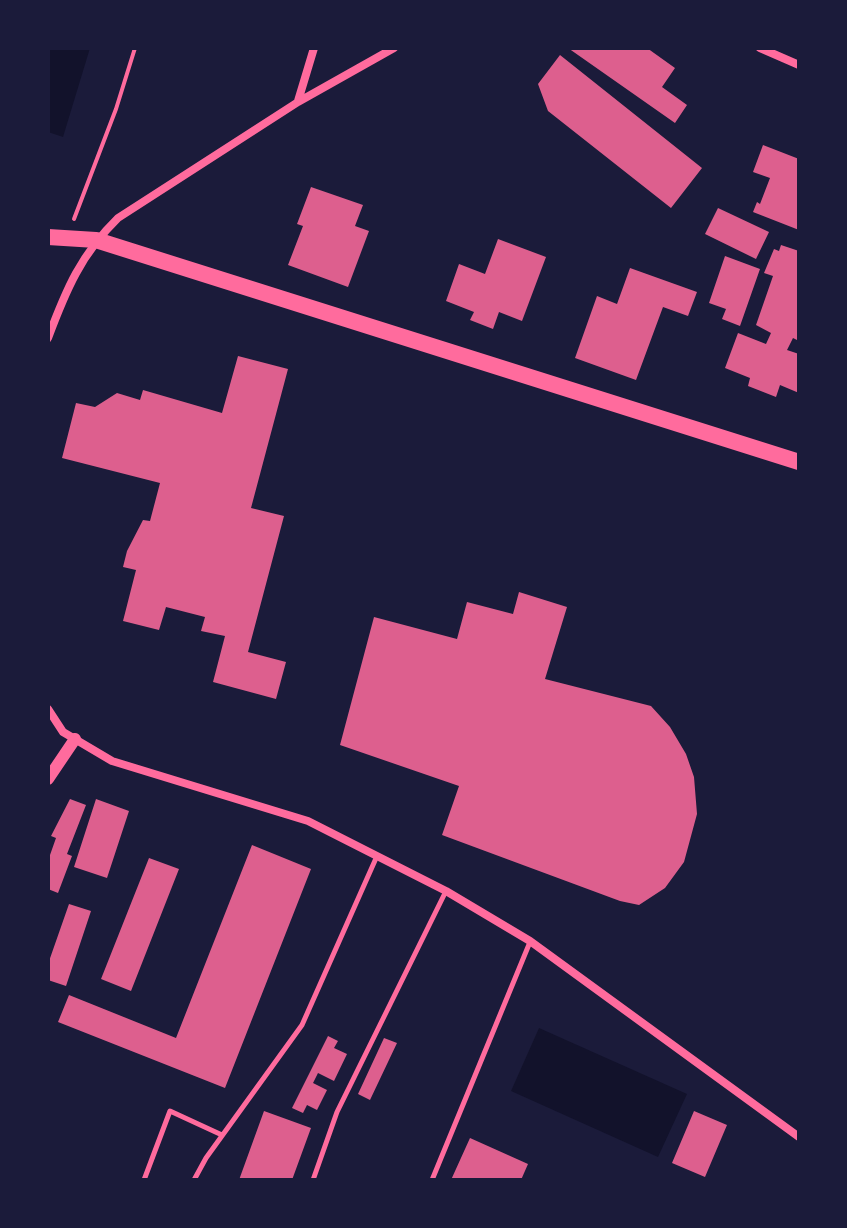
<!DOCTYPE html>
<html>
<head>
<meta charset="utf-8">
<style>
	body { margin:0 }
	#map { position:relative; width:847px; height:1228px; overflow:hidden; background:#1b1b3a; font-family:"Archivo Narrow",sans-serif }
	canvas { display:block }
	.frame { position:absolute; inset:0; border:50px solid #1b1b3a; pointer-events:none }
</style>
</head>
<body>
<div id="map">
<canvas width="847" height="1228"></canvas>
<div class="frame"></div>
</div>
<script>
const c = document.querySelector('canvas').getContext('2d');
c.lineJoin = 'round';
function fillPath(path, color) {
  c.fillStyle = color;
  c.fill(path, 'evenodd');
}
function trace(path, color, width, dash) {
  c.strokeStyle = color;
  c.lineWidth = width;
  c.lineCap = dash ? 'butt' : 'round';
  c.setLineDash(dash || []);
  c.stroke(path);
}
fillPath(new Path2D(`
	M 48,48 L 90,48 L 63,137 L 48,132 Z
	M 539,1028 L 687,1094 L 658,1157 L 511,1091 Z`), '#12122b');
fillPath(new Path2D(`
	M 568,48 L 647,48 L 675,68 L 662,87 L 687,105 L 675,123 Z
	M 560,55 L 702,168 L 671,208 L 548,111 L 538,84 Z
	M 763,145 L 799,159 L 799,230 L 753,212 L 757,202 L 760,204 L 770,178 L 753,172 Z
	M 311,187 L 363,205 L 355,226 L 369,231 L 348,287 L 288,265 L 303,226 L 297,224 Z
	M 718,208 L 769,232 L 756,259 L 705,234 Z
	M 498,239 L 546,257 L 522,321 L 499,312 L 493,329 L 470,320 L 474,312 L 446,301 L 459,264 L 485,274 Z
	M 781,245 L 799,251 L 799,333 L 797,340 L 793,338 L 787,350 L 799,354 L 799,393 L 780,385 L 776,397 L 748,386 L 750,378 L 725,368 L 738,333 L 766,344 L 771,333 L 756,325 L 773,276 L 764,273 L 774,249 L 779,251 Z
	M 725,256 L 760,269 L 740,326 L 722,319 L 726,309 L 709,303 Z
	M 630,268 L 697,292 L 688,316 L 663,307 L 636,380 L 575,358 L 597,296 L 617,304 Z
	M 238,356 L 288,369 L 251,508 L 284,516 L 248,652 L 286,662 L 276,699 L 213,682 L 225,636 L 201,631 L 205,617 L 166,607 L 159,630 L 123,621 L 136,570 L 123,567 L 127,551 L 143,520 L 150,521 L 160,483 L 62,458 L 76,403 L 95,407 L 117,393 L 140,400 L 143,390 L 222,413 Z
	M 519,592 L 567,607 L 545,679 L 651,706 L 670,727 L 686,754 L 694,777 L 697,814 L 684,862 L 665,888 L 639,905 L 620,901 L 442,835 L 459,786 L 340,745 L 374,617 L 457,639 L 467,602 L 513,614 Z
	M 70,799 L 86,805 L 67,854 L 72,856 L 58,893 L 48,889 L 48,854 L 50,855 L 56,838 L 51,836 Z
	M 96,799 L 129,811 L 107,878 L 74,867 Z
	M 252,845 L 311,869 L 225,1088 L 58,1022 L 69,995 L 176,1038 Z
	M 149,858 L 179,869 L 131,991 L 101,979 Z
	M 69,904 L 91,911 L 66,986 L 48,980 L 48,964 Z
	M 328,1036 L 338,1041 L 334,1048 L 347,1054 L 334,1081 L 318,1073 L 313,1083 L 327,1090 L 317,1110 L 307,1105 L 303,1113 L 292,1108 Z
	M 384,1038 L 397,1043 L 370,1100 L 358,1094 Z
	M 264,1111 L 311,1128 L 292,1180 L 239,1180 Z
	M 694,1111 L 727,1125 L 705,1177 L 672,1163 Z
	M 470,1138 L 528,1164 L 521,1180 L 451,1180 Z`), '#dd5f8e');
trace(new Path2D(`
	M 74,219 L 116,109 L 135,48`), '#ff6b9d', 4);
trace(new Path2D(`
	M 144,1180 L 170,1111 L 222,1135
	M 194,1180 L 206,1158 L 302,1025 L 377,856
	M 313,1180 L 337,1112 L 446,891
	M 432,1180 L 530,942`), '#ff6b9d', 5);
trace(new Path2D(`
	M 760,48 L 799,65
	M 298,101 L 314,48
	M 48,338 C 66,290 81,254 118,218 L 298,102 L 394,48
	M 48,709 L 63,732 L 112,761 L 308,821 L 446,891 L 530,941 L 799,1137`), '#ff6b9d', 8);
trace(new Path2D(`
	M 48,779 L 75,739`), '#ff6b9d', 12);
trace(new Path2D(`
	M 48,237 L 96,240 L 799,462`), '#ff6b9d', 16);
</script>
</body>
</html>
